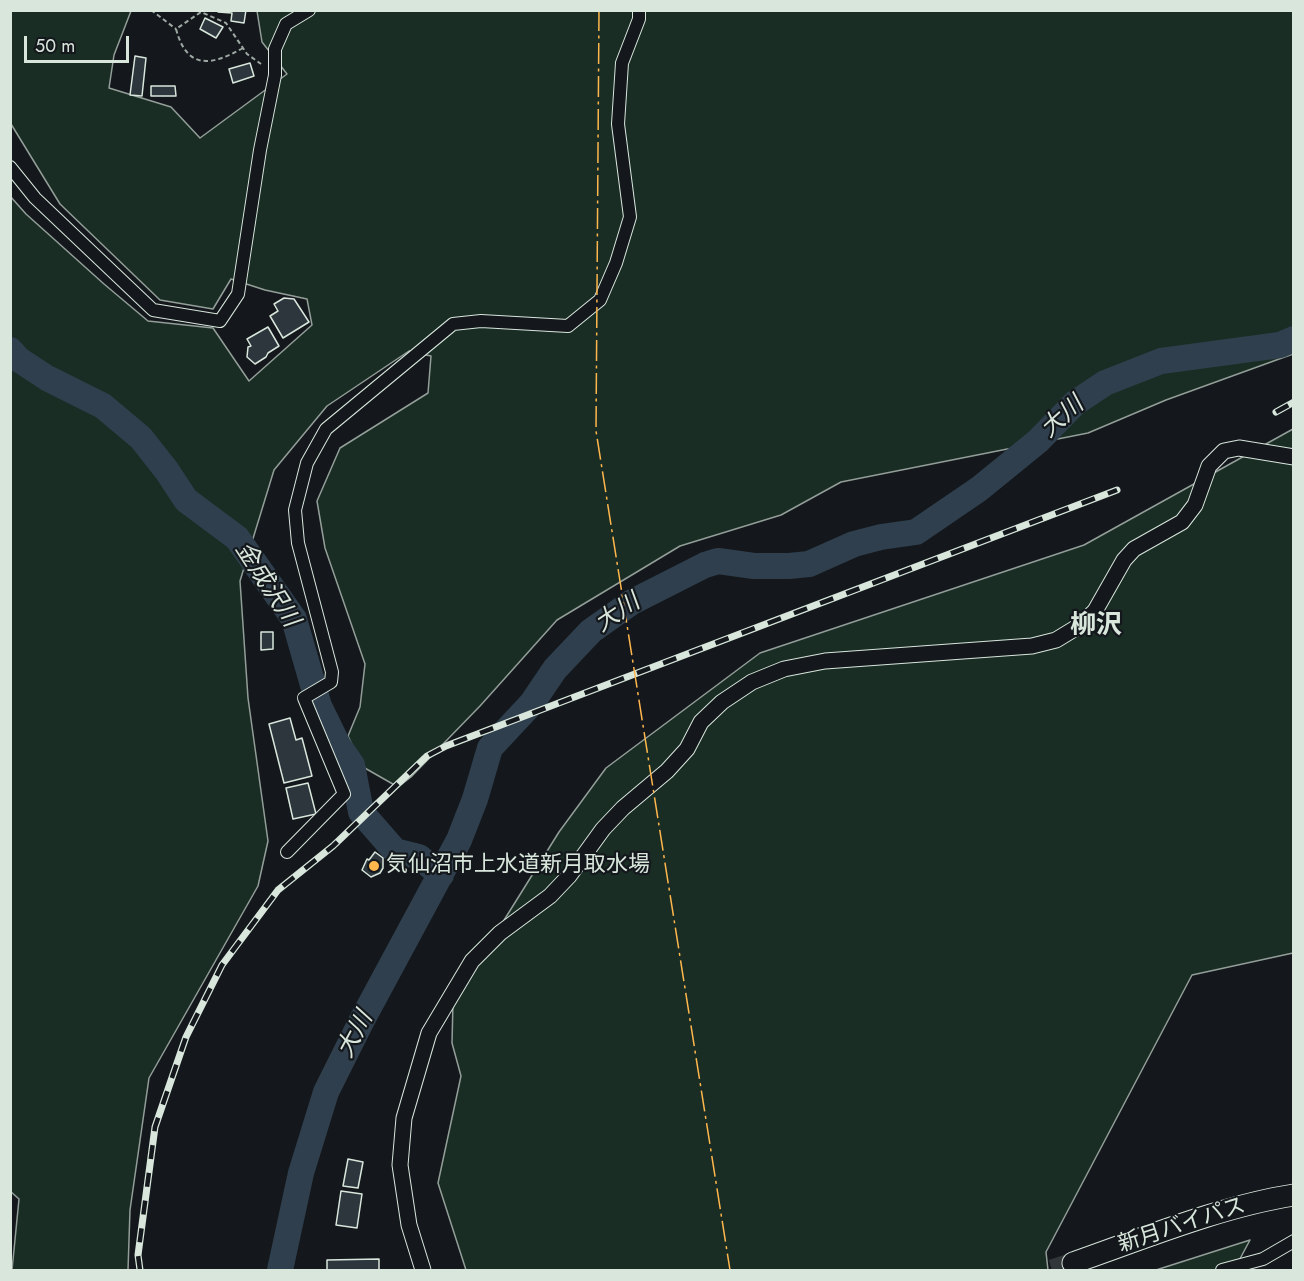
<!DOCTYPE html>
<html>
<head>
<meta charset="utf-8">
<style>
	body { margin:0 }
	#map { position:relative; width:1304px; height:1281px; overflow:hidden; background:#14181c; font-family:Jost,sans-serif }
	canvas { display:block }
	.frame { position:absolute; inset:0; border:12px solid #d8e6dc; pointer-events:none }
	.scale { position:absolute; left:24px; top:36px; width:105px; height:27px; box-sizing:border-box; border:3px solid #d8e6dc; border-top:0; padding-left:8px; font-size:18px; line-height:21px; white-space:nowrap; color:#d8e6dc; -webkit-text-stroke:4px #14181c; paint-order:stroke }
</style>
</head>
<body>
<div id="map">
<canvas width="1304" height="1281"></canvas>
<div class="frame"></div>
<div class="scale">50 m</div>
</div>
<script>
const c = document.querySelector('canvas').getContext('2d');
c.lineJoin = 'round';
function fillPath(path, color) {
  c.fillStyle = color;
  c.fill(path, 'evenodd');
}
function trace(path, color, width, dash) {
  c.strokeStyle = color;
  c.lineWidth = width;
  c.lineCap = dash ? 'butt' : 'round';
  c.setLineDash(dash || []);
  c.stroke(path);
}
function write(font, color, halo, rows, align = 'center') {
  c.font = font + ' Jost,"Noto Sans JP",sans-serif';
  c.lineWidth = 4.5;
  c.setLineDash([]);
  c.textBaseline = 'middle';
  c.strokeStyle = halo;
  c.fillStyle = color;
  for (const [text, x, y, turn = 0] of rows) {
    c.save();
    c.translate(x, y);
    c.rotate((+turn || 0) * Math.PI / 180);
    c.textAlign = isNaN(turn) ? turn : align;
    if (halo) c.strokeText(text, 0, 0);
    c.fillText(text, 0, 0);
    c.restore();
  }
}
const green = new Path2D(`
	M 11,11 L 131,11 L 114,55 L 109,88 L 171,107 L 200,138 L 287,74 L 262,42 L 257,11 L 1293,11 L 1293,354 L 1166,400 L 1088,433 L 841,482 L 781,515 L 680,546 L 557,620 L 480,706 L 411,777 L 398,787 L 363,767 L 348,736 L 360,707 L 365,664 L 325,548 L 317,501 L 340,448 L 428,393 L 431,356 L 409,351 L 327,406 L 274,470 L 240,581 L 248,698 L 268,841 L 258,886 L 149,1078 L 130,1210 L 128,1270 L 12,1270 L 19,1199 L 10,1191 L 10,196 L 26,214 L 104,284 L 148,321 L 213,328 L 249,381 L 312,325 L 307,299 L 265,290 L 231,279 L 213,309 L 160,300 L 60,204 L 11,124 Z
	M 1293,429 L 1293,953 L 1192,975 L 1046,1252 L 1048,1270 L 466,1270 L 438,1183 L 461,1076 L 452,1043 L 453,1002 L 559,832 L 606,768 L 760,653 L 1084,545 Z
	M 1250,1240 L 1234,1270 L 1156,1270 Z`);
fillPath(green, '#1a2d24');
trace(green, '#939e99', 1.5);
trace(new Path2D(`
	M 10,350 L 18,359 L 47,378 L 103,406 L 141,438 L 167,471 L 186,500 L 237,538 L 294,619 L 319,706 L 338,745 L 352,765 L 361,812 L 395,851 L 419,857 L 441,875
	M 280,1270 L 301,1173 L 326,1092 L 362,1020 L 459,840 L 475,799 L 490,748 L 532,703 L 555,669 L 591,631 L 632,602 L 705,565 L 718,561 L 754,566 L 789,566 L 809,564 L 854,544 L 881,537 L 916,532 L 979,489 L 1038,441 L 1075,403 L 1105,383 L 1161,361 L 1280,345 L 1294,339`), '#2f3f4d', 26);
const building = new Path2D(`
	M 218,10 L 246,10 L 244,23 L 231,21 L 232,13 L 218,12 Z
	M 205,18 L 223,27 L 216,38 L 200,29 Z
	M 135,56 L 146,58 L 142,96 L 130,95 Z
	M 250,63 L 254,76 L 233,83 L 229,69 Z
	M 151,86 L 175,86 L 176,96 L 151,96 Z
	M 284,298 L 294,299 L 309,322 L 283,338 L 270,316 L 278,311 L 274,304 Z
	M 268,327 L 279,346 L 268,353 L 266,357 L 255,364 L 247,357 L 248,347 L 251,346 L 247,339 Z
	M 261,632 L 273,632 L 273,649 L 261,650 Z
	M 290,718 L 296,740 L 302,738 L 312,776 L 284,783 L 269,724 Z
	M 308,783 L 316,814 L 293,819 L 286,788 Z
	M 375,852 L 383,858 L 383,868 L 380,873 L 371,877 L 362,870 L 367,859 L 369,860 Z
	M 348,1159 L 363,1162 L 358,1188 L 343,1186 Z
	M 341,1191 L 362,1194 L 357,1228 L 336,1225 Z
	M 379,1259 L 379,1270 L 327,1270 L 327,1260 Z`);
fillPath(building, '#2c363c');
trace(building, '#d8e6dc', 1.5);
trace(new Path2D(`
	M 1052,1270 L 1073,1263`), '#313739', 21, [21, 10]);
const minor = new Path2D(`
	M 10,167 L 35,198 L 153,310 L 220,321 L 238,294 L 260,150 L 275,75 L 275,49 L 286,24 L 309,10
	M 287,852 L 344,794 L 304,698 L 331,682 L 332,672 L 298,543 L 295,510 L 307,463 L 326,429 L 453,324 L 481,321 L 568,326 L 600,300 L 616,263 L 630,217 L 618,124 L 622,63 L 639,19 L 639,10
	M 1222,1270 L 1263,1259 L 1294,1241`);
const tertiary = new Path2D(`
	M 423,1270 L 409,1225 L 400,1165 L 404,1118 L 429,1033 L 472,961 L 500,933 L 550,896 L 569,876 L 603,829 L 623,808 L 667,771 L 687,749 L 701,722 L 722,702 L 752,682 L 784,669 L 825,661 L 1032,646 L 1056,640 L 1079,626 L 1095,611 L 1124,560 L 1134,549 L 1182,522 L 1195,505 L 1209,466 L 1224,451 L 1239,448 L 1294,457`);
const trunk = new Path2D(`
	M 1073,1263 C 1142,1239 1222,1206 1294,1195`);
trace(minor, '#d8e6dc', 14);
trace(tertiary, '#d8e6dc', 17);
trace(trunk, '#d8e6dc', 23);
trace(new Path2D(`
	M 151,10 L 176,29
	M 243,48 C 211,66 187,70 176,29 L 201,12 L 226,23 L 247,54 L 261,64`), '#9da8a2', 2, [4.5, 3]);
trace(minor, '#14181c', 12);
trace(tertiary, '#14181c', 15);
trace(trunk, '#14181c', 21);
const rail = new Path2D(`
	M 1276,412 L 1294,402
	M 140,1270 L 138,1255 L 155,1127 L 186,1037 L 222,965 L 278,890 L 333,846 L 427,756 L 446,746 L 1117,490`);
trace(rail, '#d8e6dc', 7);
trace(rail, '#14181c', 4.5, [14]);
trace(new Path2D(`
	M 599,10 L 596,431 L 730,1270`), '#ffb74d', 1.5, [21, 4.5, 3, 4.5]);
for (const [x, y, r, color] of [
	[374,866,6,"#ffb74d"]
]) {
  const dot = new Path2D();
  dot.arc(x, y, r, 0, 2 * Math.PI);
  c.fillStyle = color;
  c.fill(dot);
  trace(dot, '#14181c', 2);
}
write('22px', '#d8e6dc', '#14181c', [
	["気仙沼市上水道新月取水場",386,866]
], 'left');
write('22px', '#d8e6dc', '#14181c', [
	["新月バイパス",1182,1226,-18]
]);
write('italic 24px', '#d8e6dc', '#14181c', [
	["大川",1063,418,-42],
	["金成沢川",266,585,57],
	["大川",618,614,-34],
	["大川",356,1035,-62]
]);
write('bold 26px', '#d8e6dc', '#14181c', [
	["柳沢",1096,627]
]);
</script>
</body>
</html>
